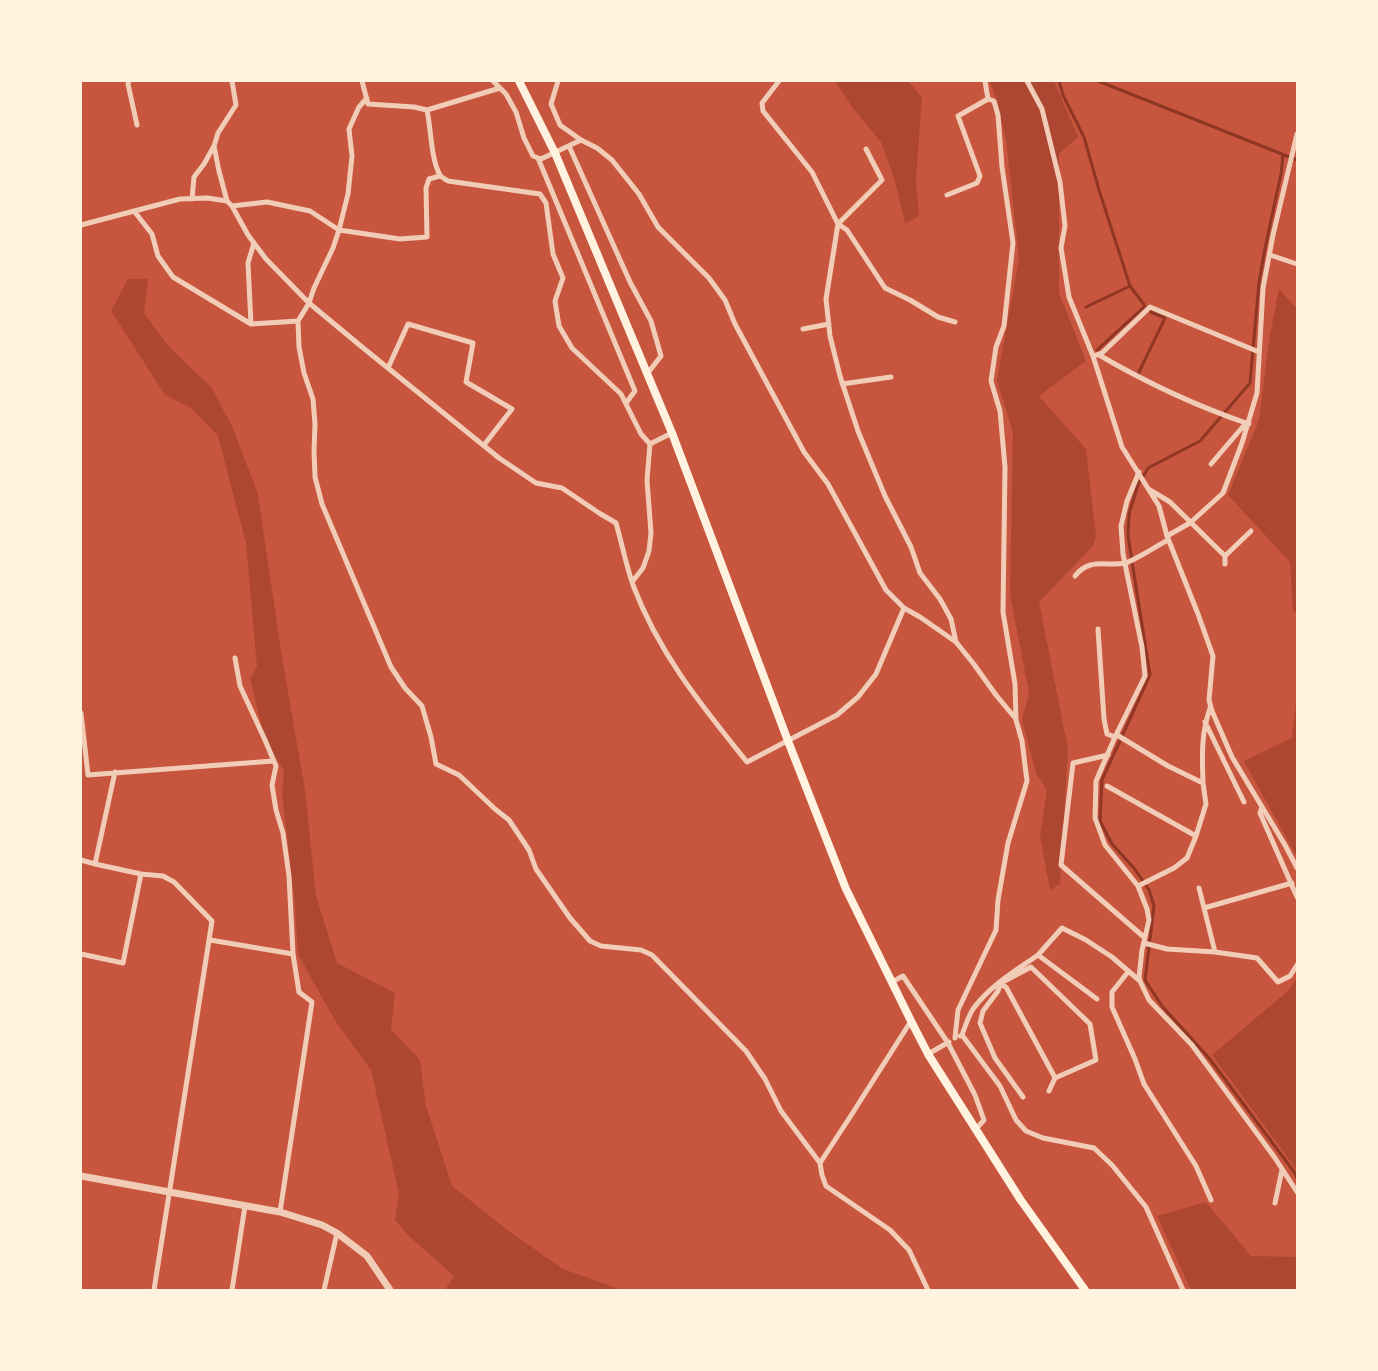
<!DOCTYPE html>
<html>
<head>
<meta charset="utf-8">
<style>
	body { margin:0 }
	#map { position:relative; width:1378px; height:1371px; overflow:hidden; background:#c8553d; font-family:"Exo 2",sans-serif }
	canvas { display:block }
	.frame { position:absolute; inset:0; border:82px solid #fff3e0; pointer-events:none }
</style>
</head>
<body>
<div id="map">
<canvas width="1378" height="1371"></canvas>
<div class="frame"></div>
</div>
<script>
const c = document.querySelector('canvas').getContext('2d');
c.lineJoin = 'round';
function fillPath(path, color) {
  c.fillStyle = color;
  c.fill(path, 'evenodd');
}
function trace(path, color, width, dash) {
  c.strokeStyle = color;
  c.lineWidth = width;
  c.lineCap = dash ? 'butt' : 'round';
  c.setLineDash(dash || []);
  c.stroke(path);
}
fillPath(new Path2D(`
	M 835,81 L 908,81 L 922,97 L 916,179 L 919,216 L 905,224 L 895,181 L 881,142 L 852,107 Z
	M 989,81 L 1054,81 L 1078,137 L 1059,154 L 1059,293 L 1086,361 L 1039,396 L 1086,449 L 1096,536 L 1093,546 L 1039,602 L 1068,749 L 1060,884 L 1050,890 L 1040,836 L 1047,790 L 1036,773 L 1022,720 L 1029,693 L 1010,594 L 1013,433 L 997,380 L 1019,259 L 1006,139 L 994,92 Z
	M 128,279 L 148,279 L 144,313 L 169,347 L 211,387 L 232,426 L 258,494 L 280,645 L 305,790 L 316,896 L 337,963 L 395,993 L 391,1029 L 420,1060 L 426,1106 L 452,1186 L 510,1232 L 563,1269 L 622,1290 L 445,1290 L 454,1276 L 409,1236 L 395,1220 L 399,1194 L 371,1070 L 334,1019 L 298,954 L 295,906 L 282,793 L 284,771 L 265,740 L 250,679 L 257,667 L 246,543 L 218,436 L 191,408 L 165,395 L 111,311 Z
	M 1279,289 L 1297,309 L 1297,613 L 1293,610 L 1290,562 L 1228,495 L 1259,420 L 1269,340 Z
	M 1297,696 L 1297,857 L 1244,761 L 1292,738 Z
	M 1297,978 L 1297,1170 L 1212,1055 L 1288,991 Z
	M 1206,1202 L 1251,1256 L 1297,1257 L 1297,1290 L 1191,1290 L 1157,1216 Z`), '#ae4732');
trace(new Path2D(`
	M 1059,81 L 1063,95 L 1084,137 L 1099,190 L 1130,286 L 1145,306 L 1097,350
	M 1098,81 L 1297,160
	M 1283,155 L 1281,174 L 1265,248 L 1259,282 L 1250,383 L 1200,441 L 1148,468 L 1138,485 L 1129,514 L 1128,536 L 1150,675 L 1102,780 L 1100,821 L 1112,844 L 1134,868 L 1149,890 L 1154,906 L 1145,980 L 1162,1006 L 1209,1058 L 1295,1173 L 1297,1178
	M 1086,307 L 1130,286
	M 1139,372 L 1165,318 L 1151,312 L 1148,309`), '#8f3625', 3);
trace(new Path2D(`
	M 129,81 L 128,84 L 137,125
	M 232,81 L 236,105 L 218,133 L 214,146 L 219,171 L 227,201 L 232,206 L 248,235 L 266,259 L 309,303 L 362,347 L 499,458 L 536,483 L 562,488 L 599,513 L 616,523 C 622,544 626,565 633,585 C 659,654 702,706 747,762 L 837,715 L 858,697 L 876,674 L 904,608
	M 362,81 L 368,104 L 414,107 L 427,110 L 500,88
	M 493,81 L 506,94 L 516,112 L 524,138 L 533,156 L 541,159 L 581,140
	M 558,81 L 551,104 L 560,125 L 581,140 L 597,148 L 612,160 L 639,194 L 658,227 L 709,278 L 725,300 L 735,324 L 804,452 L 828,484 L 886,590 L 904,608 L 920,617 L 956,642 L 973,663 L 996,695 L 1016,719
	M 779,81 L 762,103 L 763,111 L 812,172 L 838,224 L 826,299 L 830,336 L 840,376 L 858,431 L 885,496 L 911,547 L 920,573 L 940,599 L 951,619 L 956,642
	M 1027,81 L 1042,109 L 1060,182 L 1065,226 L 1061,248 L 1069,297 L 1093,356 L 1122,447 L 1159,506 L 1167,536 L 1198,614 L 1213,656 L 1209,700 L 1212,711 L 1232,757 L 1285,845 L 1297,868
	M 367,98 L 359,107 L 349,129 L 352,156 L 348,194 L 339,230 L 333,248 L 314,288 L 309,303 L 298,321 L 299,347 L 304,373 L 313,399 L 315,424 L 314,451 L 315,477 L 322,504 L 391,667 L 405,688 L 422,706 L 431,737 L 436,764 L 459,775 L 495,809 L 509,820 L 529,850 L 536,869 L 570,918 L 590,941 L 601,946 L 641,950 L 652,955 L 746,1051 L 765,1079 L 781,1111 L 820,1163 L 822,1175 L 826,1186 L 890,1230 L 909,1250 L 928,1290
	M 427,110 C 431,128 431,160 440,175 C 441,177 445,179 448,181 L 540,194 L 546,203 L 553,254 L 563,278 L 555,301 L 559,326 L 572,348 L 621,394 L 641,434 L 650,444 L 647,480 L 651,533 L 649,551 L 643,568 L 632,582
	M 569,146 L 630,282 L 651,321 L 661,356 L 647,374
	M 866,149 L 882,180 L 838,224 L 847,230 L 885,288 L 910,300 L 938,317 L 955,322
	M 538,158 L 635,391 L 626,403
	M 947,195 L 977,183 L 980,176 L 958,116 L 988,99 L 985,81
	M 192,199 L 194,177 L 204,164 L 214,146
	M 232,206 L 267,202 L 310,211 L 339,230 L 400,239 L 427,237 L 426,188 L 429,179 L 440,176
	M 134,211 L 152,234 L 158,256 L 173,277 L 251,324 L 298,321
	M 81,225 L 180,199 L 207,198 L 227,201
	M 1270,255 L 1297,264
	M 251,324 L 248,263 L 254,243
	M 803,329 L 829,324
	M 1099,355 C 1147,383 1196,406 1249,424
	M 1093,356 L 1102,353 L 1150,307 L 1259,352
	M 388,368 L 408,324 L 473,343 L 466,382 L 512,409 L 484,445
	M 842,384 L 891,377
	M 650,444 L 672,433
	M 1211,464 L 1246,423
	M 1150,490 L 1170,502 L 1225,556
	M 1167,536 L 1190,523 L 1223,493 L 1242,443 L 1257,393 L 1263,288 L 1273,235 L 1297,134
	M 1225,564 L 1225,556 L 1251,531
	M 1075,576 C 1090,557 1106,567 1125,563 C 1134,561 1158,545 1168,540
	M 1098,629 L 1104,719 L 1107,734 L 1115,737 L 1145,676 L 1142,647 L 1123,554 L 1121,526 L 1127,501 L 1139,472
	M 235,658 L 240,686 L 265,740 L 276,766 L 272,785 L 276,810 L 283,833 L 289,876 L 293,954
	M 81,713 L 88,775 L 273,761
	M 1205,722 L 1244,802
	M 1117,735 L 1168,766 L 1203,783 C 1202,756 1201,734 1210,708
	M 1115,737 L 1096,781 L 1095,818 L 1105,845 L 1138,886 L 1174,868 L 1187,858 L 1196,836
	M 1108,755 L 1073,763 L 1061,865 L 1145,938
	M 1107,786 L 1196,836 L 1206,804 L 1203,783
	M 1262,807 L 1260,813 L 1297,897
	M 81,860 L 95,864 L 141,874
	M 95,864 L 115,772
	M 1199,888 L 1215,952
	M 1204,908 L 1292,883
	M 210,940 L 293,954 L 299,992 L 312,1002 L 280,1212
	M 1144,943 L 1167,949 L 1215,952 L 1257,958 L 1278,982 L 1290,976 L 1297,965
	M 81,954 L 123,963 L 141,874 L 163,876 L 174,882 L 212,921 L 154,1290
	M 1128,972 L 1112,992 L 1112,1007 L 1135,1059 L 1144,1084 L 1196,1166 L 1211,1200
	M 1140,981 L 1149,1000 L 1192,1045 L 1275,1158 L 1297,1192
	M 892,982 L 903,976 L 948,1043 L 975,1095 L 984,1120 L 976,1129
	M 999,984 L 1031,967 L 1090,1024 L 1096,1060 L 1055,1078
	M 999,984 L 1006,987 L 1053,1074 L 1055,1078 L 1049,1091
	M 1000,984 L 998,991 L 983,1011 L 980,1023 L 995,1058 L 1023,1097
	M 1097,999 L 1038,955 L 1062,928 L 1086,940 L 1112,957 L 1140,981 L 1139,977 L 1142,950 L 1149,920 L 1147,909 L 1138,886
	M 962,1035 L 1000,1086 L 1016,1120 L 1026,1131 L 1043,1138 L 1094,1148 L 1112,1165 L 1146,1207 L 1183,1290
	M 960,1036 L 962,1035 C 965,1027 968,1017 973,1009 C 990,986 1015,971 1038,955
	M 955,1038 L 958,1010 L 996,930 L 998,900 L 1008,843 L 1027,781 L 1022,741 L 1016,720 L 1015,684 L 1003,612 L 1005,467 L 1000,411 L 991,381 L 996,347 L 1004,326 L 1013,243 L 1002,167 L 998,115 L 994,101 L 988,99
	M 928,1054 L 949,1042
	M 820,1163 L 850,1117 L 911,1021
	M 1275,1203 L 1282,1170
	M 232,1290 L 245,1206
	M 324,1290 L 337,1233`), '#f1ccb7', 5);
trace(new Path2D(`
	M 81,1176 L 280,1212 L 322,1225 L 337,1233 L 367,1256 L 390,1290`), '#f1ccb7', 7);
trace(new Path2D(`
	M 519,81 L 555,153 L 672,433 L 788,741 L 846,889 L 911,1021 L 928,1054 L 1020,1199 L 1085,1290`), '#fff3e0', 8);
</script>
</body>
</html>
